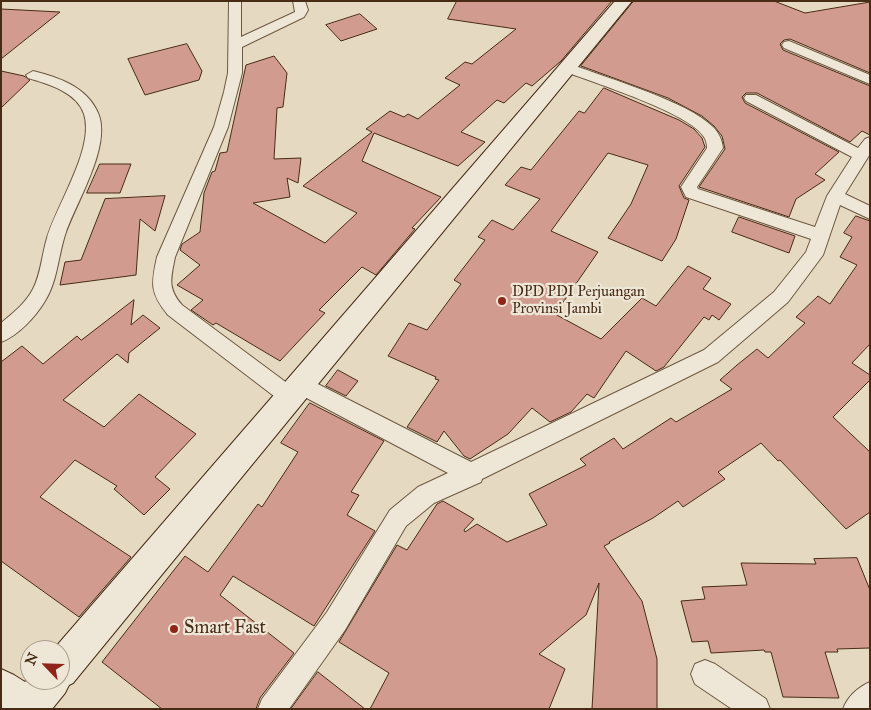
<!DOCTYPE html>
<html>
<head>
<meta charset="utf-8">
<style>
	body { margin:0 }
	#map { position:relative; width:871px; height:710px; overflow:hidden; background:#e5dac1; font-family:"IM FELL Great Primer",serif }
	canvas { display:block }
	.frame { position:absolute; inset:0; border:2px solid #482b15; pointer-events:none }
	.north { position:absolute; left:20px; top:640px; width:50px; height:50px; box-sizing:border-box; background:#eee7d7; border:1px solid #ac9c89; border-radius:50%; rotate:294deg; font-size:14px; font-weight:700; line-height:20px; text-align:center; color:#482b15 }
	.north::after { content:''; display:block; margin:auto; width:18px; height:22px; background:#8f2418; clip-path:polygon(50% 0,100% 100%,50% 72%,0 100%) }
</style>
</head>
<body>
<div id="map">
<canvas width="871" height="710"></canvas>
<div class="frame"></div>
<div class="north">N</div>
</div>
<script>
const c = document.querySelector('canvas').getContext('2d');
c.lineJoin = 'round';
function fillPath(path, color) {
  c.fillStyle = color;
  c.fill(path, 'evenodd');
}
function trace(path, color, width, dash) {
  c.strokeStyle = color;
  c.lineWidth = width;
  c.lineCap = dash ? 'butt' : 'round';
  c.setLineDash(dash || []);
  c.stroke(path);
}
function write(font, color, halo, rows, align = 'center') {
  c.font = font + ' "IM FELL Great Primer",serif';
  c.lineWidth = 4.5;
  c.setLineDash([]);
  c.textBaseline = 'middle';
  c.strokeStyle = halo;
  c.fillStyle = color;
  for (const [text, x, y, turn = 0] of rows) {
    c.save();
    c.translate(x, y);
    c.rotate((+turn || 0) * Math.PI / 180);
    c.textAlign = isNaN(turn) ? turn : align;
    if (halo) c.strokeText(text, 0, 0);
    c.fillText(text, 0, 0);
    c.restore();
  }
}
const building = new Path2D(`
	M 457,1 L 612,1 L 561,61 L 532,86 L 526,83 L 504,103 L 497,100 L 461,132 L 485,142 L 458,166 L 374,133 L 362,161 L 441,197 L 412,228 L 415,229 L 376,275 L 362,267 L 319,310 L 325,313 L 280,361 L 216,323 L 213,325 L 191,310 L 203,300 L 177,285 L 200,265 L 180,250 L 182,244 L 200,232 L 204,193 L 212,172 L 215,171 L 220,153 L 227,152 L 246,65 L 274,56 L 287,73 L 283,107 L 277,108 L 274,159 L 301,158 L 298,183 L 287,178 L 290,197 L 253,203 L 325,243 L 357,213 L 303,186 L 372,132 L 366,129 L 390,111 L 404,117 L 408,114 L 418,119 L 460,85 L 445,78 L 465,62 L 472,64 L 516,29 L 448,19 Z
	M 634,1 L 774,1 L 805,13 L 870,2 L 870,73 L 790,39 L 784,40 L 780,44 L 783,50 L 870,86 L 870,135 L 862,131 L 850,142 L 757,93 L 746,93 L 742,97 L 745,103 L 839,152 L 815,174 L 825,180 L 796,199 L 789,217 L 699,187 L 725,149 L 722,136 L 714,126 L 702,116 L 668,98 L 581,66 Z
	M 1,9 L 60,12 L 1,59 Z
	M 360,14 L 377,29 L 341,41 L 326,25 Z
	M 187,44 L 202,71 L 199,80 L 145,95 L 128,59 Z
	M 1,71 L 24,76 L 30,80 L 1,108 Z
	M 604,88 L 679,120 L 694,129 L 702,138 L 705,147 L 679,186 L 684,198 L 689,200 L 676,239 L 662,261 L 608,238 L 631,204 L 648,165 L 608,153 L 551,231 L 598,252 L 555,314 L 601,339 L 642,298 L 656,306 L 688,266 L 711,278 L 703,289 L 731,304 L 719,320 L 712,315 L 709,320 L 704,317 L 664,367 L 656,371 L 626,351 L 594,398 L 587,394 L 571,412 L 550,422 L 532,408 L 508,434 L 470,459 L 464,456 L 444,431 L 437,442 L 407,427 L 439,380 L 435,379 L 436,377 L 388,356 L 409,323 L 427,330 L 461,284 L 454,280 L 485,240 L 478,237 L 492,220 L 513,230 L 540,199 L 505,185 L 521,167 L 531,170 L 579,111 L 584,113 Z
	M 100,164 L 131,164 L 120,193 L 87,193 Z
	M 165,196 L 155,231 L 140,219 L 136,275 L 60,285 L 65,262 L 81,260 L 105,199 Z
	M 856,216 L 870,221 L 870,344 L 852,363 L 870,375 L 870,380 L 833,417 L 870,452 L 870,512 L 846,529 L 780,460 L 778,461 L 761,443 L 718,472 L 725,479 L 683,507 L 678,501 L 653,518 L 609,542 L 610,543 L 604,546 L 642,601 L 657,659 L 657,709 L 592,709 L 599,583 L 586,615 L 539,654 L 565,669 L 549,709 L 370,709 L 389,673 L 339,642 L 397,545 L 407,550 L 437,504 L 443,501 L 474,519 L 464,530 L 465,532 L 477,524 L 507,542 L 547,525 L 529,494 L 586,465 L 580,459 L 614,438 L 623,449 L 671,418 L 676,422 L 732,389 L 720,380 L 737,365 L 757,349 L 768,358 L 805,323 L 796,317 L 818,296 L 830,304 L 857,265 L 840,257 L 852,237 L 844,233 Z
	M 739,217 L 795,236 L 789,253 L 732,232 Z
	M 134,300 L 131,325 L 143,315 L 160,328 L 129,353 L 128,363 L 117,354 L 63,400 L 104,427 L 139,394 L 196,434 L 155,477 L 170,489 L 144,515 L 114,489 L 117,486 L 75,460 L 40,497 L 131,557 L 79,617 L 1,561 L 1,362 L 22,346 L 43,364 L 77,336 L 81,340 Z
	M 338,370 L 358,381 L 346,396 L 326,386 Z
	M 310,403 L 384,441 L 351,492 L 359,495 L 347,515 L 375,531 L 314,626 L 233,576 L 220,595 L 294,653 L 260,698 L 256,709 L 162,709 L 102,662 L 185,556 L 208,572 L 258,504 L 262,507 L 298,452 L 281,443 Z
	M 857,558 L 870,590 L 870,648 L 837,649 L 838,652 L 825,652 L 839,698 L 783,697 L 771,652 L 765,652 L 764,650 L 711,653 L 708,641 L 692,642 L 681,601 L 705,599 L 702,587 L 747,585 L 741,563 L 816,564 L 814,559 Z
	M 318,672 L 365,709 L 291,709 Z`);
fillPath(building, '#d19b8f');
trace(building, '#482b15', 1);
const street = new Path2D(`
	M 229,1 L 241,1 L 241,37 L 295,12 L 293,1 L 305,1 L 308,10 L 304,17 L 242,47 L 242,73 L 228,127 L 175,257 C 171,278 167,288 182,305 L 291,386 L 294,379 L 301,376 L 308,379 L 471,462 L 704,350 L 774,292 L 806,252 L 811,239 L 686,197 L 681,187 L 707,148 C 707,144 706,140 704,137 C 690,113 592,82 563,71 L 561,68 L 563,65 L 573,65 C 609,79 687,101 713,127 C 719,133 722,140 723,148 L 697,187 L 698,189 L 815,227 L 827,196 L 852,157 L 746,101 L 744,98 L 746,95 L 756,95 L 858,148 L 865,139 L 870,137 L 870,154 L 845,194 L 870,206 L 870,219 L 840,205 L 823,255 L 788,302 L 718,362 L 482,479 L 481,482 L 434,503 L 406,526 L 345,630 L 289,709 L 258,709 L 262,699 L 327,612 L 390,510 L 418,487 L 448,473 L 299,394 L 300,397 L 297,403 L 290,406 L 283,403 L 168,315 C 150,293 151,284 157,257 L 214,127 L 224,92 L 228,73 Z
	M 789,41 L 870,75 L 870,84 L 784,48 L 782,45 L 784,42 Z
	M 33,71 C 58,77 87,87 98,113 C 112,145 77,201 66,232 C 58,255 58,280 45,301 C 36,316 18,336 1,342 L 1,323 C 13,313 26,303 33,289 C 41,274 42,254 47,238 C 57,204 95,148 84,114 C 77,92 48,84 28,78 L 26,75 Z
	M 705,660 L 715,664 L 766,699 L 770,709 L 732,709 L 695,684 L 691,674 L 695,664 Z
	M 870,682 L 870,709 L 843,709 C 848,696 857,688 870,682 Z`);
const secondary = new Path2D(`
	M 615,1 L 632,1 L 73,683 L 69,685 L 65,693 L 52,709 L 1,709 L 1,669 L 14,675 L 25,682 L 30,677 L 30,680 L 60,680 L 60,650 L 53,650 Z`);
trace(street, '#6f5740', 2);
trace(secondary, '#482b15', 2);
fillPath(street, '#eee7d7');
fillPath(secondary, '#eee7d7');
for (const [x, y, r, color] of [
	[502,301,5,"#8f2418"],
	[174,629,5,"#8f2418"]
]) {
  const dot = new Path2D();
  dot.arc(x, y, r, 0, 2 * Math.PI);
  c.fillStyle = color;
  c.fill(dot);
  trace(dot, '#eee7d7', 2);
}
write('15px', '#482b15', '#eee7d7', [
	["DPD PDI Perjuangan",512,292],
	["Provinsi Jambi",512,309]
], 'left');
write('18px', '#482b15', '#eee7d7', [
	["Smart Fast",184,629]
], 'left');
</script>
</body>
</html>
